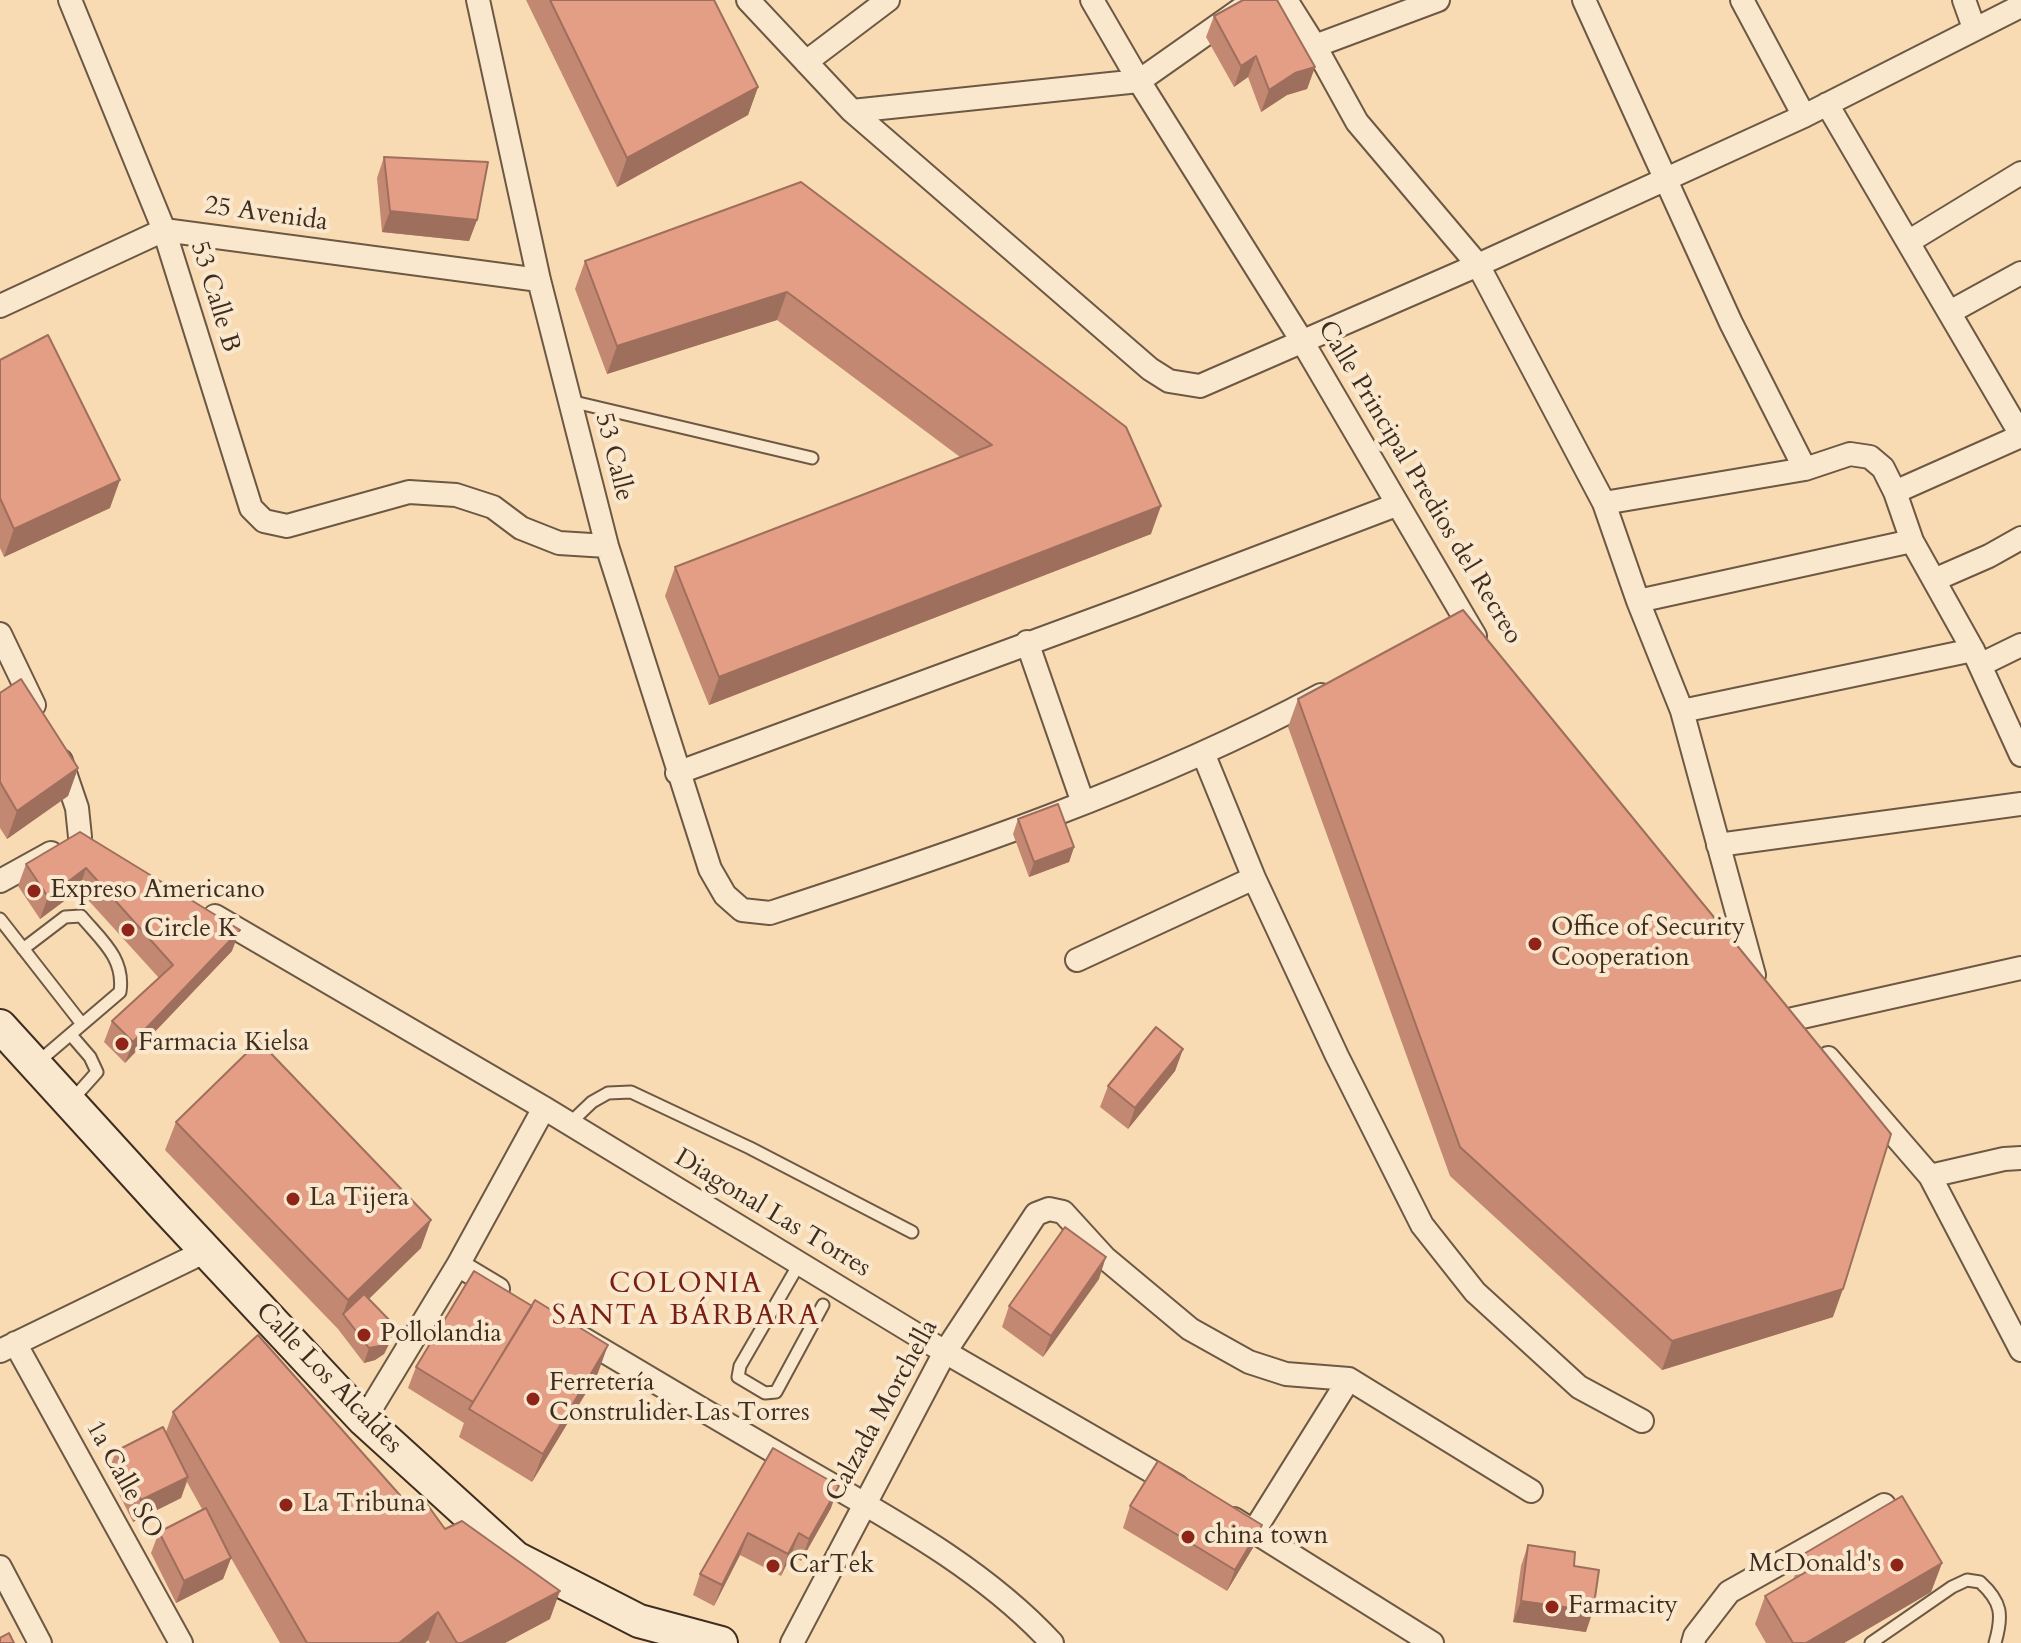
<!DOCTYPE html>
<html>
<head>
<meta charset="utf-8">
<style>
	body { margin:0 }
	canvas { display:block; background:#f8dbb3 }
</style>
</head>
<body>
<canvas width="2021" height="1643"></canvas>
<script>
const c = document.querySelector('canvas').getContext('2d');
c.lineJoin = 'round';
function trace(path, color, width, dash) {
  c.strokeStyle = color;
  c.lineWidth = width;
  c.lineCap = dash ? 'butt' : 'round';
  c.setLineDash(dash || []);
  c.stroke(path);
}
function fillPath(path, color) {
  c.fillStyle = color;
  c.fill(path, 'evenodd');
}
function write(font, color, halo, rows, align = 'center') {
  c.font = font + ' Cardo,serif';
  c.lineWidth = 8;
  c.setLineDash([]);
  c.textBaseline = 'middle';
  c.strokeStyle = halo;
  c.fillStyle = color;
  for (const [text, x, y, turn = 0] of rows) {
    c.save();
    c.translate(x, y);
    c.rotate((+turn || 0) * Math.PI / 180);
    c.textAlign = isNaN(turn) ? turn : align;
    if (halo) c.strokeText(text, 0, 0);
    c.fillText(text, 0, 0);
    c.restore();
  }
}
const service = new Path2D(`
	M 570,401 L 812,458
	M 0,919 L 82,1024
	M 23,949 L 65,917 L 81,916 C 101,940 125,958 120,992 L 38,1062
	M 71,1035 L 90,1057 L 97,1072 L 72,1100
	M 569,1124 L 592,1102 L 608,1093 L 631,1092 L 750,1148 L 912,1232
	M 799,1264 L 740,1366 L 738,1377 L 765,1393 L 776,1392 L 823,1305
	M 1871,1643 L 1952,1587 L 1967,1580 L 1980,1582 C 2002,1602 2003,1615 1995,1643`);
const minor = new Path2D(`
	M 70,0 L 164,230 L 251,508 L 264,521 L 287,526 L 409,492 L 456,495 L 493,507 L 521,528 L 559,543 L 607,546
	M 478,0 L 539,280 L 607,546 L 710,869 L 725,895 L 742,910 L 770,913 C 957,852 1147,788 1321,695
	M 748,0 L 852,111 L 1139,81 L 1254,0
	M 1092,0 L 1139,81 L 1302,341 L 1475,636
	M 1286,0 L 1315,46 L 1438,0
	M 1584,0 L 1731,323 L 1805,469
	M 1742,0 L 1804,116
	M 1964,0 L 1974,28
	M 1315,46 L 1357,122 L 1478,265 L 1604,503 L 1638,601 L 1682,711 L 1754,975
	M 806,62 L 888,0
	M 1827,104 L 2021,435
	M 852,111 L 1150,369 L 1169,381 L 1200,386 L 1478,265 L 1804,116 L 2021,6
	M 1908,242 L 2021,173
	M 0,306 L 164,230 L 539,280
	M 1950,312 L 2021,273
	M 1895,492 L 2021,436
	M 1604,503 L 1805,469 L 1850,454 L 1870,457 L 1883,468 L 1895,492 L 1912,541 L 1973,650 L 2021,755
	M 1934,580 L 1989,556 L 2021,538
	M 1638,601 L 1912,541
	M 0,634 L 34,705
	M 1027,642 L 1083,803
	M 1980,665 L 2021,645
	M 1682,711 L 1973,650
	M 1203,753 L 1254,878 L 1337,1056 L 1422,1225 L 1475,1292 L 1579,1387 L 1642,1421
	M 61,761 L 77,808 L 80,837
	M 677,773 L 1133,605 L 1396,505
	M 1718,845 L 2021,804
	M 0,881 L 51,853
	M 215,916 L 544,1108 L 945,1352 L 1177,1486
	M 1077,960 L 1254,878
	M 1793,1019 L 2021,968
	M 1828,1058 L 1930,1176 L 2021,1350
	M 1930,1176 L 2004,1159 L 2021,1158
	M 458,1265 L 498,1289
	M 580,1337 C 653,1380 726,1424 799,1466 C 887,1517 983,1568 1052,1643
	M 15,1343 L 181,1643
	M 0,1351 L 206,1251
	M 364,1420 L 458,1265 L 544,1108
	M 1234,1519 L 1432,1643
	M 1254,1531 L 1349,1379
	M 0,1567 L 40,1643
	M 792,1643 L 945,1352 L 1036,1214 L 1049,1209 L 1063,1212 L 1105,1258 L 1190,1329 L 1249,1362 L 1286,1374 L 1349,1379 L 1531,1491
	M 1693,1643 L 1695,1636 L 1729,1592 L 1884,1505`);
const secondary = new Path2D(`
	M 0,1026 L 165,1207 L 364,1420 L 516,1558 L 639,1621 L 721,1643`);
trace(service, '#6d5844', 15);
trace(minor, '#6d5844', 26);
trace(secondary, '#3f2d1f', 36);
trace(service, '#fae8ce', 11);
trace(minor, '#fae8ce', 22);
trace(secondary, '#fae8ce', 32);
fillPath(new Path2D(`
	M 526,0 L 714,0 L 758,87 L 748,115 L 617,187 Z
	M 1214,16 L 1315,67 L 1307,89 L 1287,95 L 1261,112 L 1248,77 L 1234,87 L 1206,37 Z
	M 384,157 L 477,220 L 469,241 L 382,232 L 377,178 Z
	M 801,182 L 1151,534 L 709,705 L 665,596 L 675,567 L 960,457 L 777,320 L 607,374 L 575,289 L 585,261 Z
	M 0,360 L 110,508 L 4,557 L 0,548 Z
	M 0,693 L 78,768 L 68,796 L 7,839 L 0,828 Z
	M 1298,699 L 1833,1317 L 1662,1370 L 1450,1176 L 1288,727 Z
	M 1018,819 L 1074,847 L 1069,862 L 1029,877 L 1013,834 Z
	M 80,832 L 232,951 L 125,1063 L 104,1042 L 112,1021 L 159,978 L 79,890 L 40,919 L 18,886 L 26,864 Z
	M 1183,1049 L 1175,1071 L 1128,1129 L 1100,1107 L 1108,1086 Z
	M 176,1122 L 421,1248 L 369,1299 L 390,1342 L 384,1354 L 375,1360 L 364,1363 L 338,1329 L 165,1150 Z
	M 1099,1279 L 1043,1357 L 1002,1327 L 1009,1306 Z
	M 532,1306 L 598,1373 L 532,1482 L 459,1437 L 464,1423 L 408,1388 L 416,1367 Z
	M 173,1412 L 406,1502 L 445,1529 L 550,1619 L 505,1643 L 430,1643 L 428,1640 L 425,1643 L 280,1643 L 231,1558 L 223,1579 L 176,1603 L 151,1553 L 159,1532 L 202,1509 L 187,1482 L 181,1498 L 133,1522 L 108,1472 L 116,1451 L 166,1432 Z
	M 773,1448 L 831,1508 L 801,1561 L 791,1555 L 781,1576 L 740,1555 L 714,1606 L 693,1595 L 700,1574 Z
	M 1130,1506 L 1254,1546 L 1227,1591 L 1123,1528 Z
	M 1528,1545 L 1574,1566 L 1586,1632 L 1513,1622 L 1521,1566 Z
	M 1802,1555 L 1942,1563 L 1931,1592 L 1844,1643 L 1766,1643 L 1755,1624 L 1765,1596 L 1793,1580 Z`), '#c38872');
fillPath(new Path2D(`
	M 1256,56 L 1248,77 L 1234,87 L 1241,66 Z
	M 1315,67 L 1307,89 L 1287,95 L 1261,112 L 1269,90 L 1295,73 Z
	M 758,87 L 748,115 L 617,187 L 627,158 Z
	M 390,211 L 477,220 L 469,241 L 382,232 Z
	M 787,292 L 777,320 L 607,374 L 617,346 Z
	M 120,480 L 110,508 L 4,557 L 14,529 Z
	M 1161,506 L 1151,534 L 709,705 L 719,677 Z
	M 78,768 L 68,796 L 7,839 L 17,811 Z
	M 1074,847 L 1069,862 L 1029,877 L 1034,862 Z
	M 86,868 L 79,890 L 40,919 L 48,897 Z
	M 240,930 L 232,951 L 125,1063 L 133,1042 Z
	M 1183,1049 L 1175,1071 L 1128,1129 L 1135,1108 Z
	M 431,1220 L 421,1248 L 347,1320 L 343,1314 L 348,1300 Z
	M 1106,1257 L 1099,1279 L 1043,1357 L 1051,1336 Z
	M 1843,1289 L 1833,1317 L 1662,1370 L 1672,1341 Z
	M 396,1327 L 390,1342 L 384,1354 L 375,1360 L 364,1363 L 369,1348 Z
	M 608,1345 L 598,1373 L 532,1482 L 543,1454 Z
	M 188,1477 L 181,1498 L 133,1522 L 141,1500 Z
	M 839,1486 L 831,1508 L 801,1561 L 809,1539 Z
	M 1262,1525 L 1254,1546 L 1227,1591 L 1235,1570 Z
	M 748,1533 L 740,1555 L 714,1606 L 722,1585 Z
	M 799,1533 L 791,1555 L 781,1576 L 788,1554 Z
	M 231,1558 L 223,1579 L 176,1603 L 184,1581 Z
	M 1942,1563 L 1931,1592 L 1844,1643 L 1806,1643 Z
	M 560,1591 L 550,1619 L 505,1643 L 462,1643 Z
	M 1521,1601 L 1593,1611 L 1586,1632 L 1513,1622 Z
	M 438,1612 L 428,1640 L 425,1643 L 399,1643 Z`), '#9f6f5d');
const building = new Path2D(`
	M 550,0 L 714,0 L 758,87 L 627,158 Z
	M 1243,0 L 1277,0 L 1315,67 L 1295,73 L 1269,90 L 1256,56 L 1241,66 L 1214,16 Z
	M 384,157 L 488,162 L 477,220 L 390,211 Z
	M 801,182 L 1126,427 L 1161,506 L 719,677 L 675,567 L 992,445 L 787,292 L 617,346 L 585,261 Z
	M 48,335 L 120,480 L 14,529 L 0,498 L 0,360 Z
	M 1463,610 L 1891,1134 L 1843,1289 L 1672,1341 L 1460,1147 L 1298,699 Z
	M 21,679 L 78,768 L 17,811 L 0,782 L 0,693 Z
	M 1058,804 L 1074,847 L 1034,862 L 1018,819 Z
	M 80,832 L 240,930 L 133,1042 L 112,1021 L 173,965 L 86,868 L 48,897 L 26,864 Z
	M 1156,1027 L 1183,1049 L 1135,1108 L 1108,1086 Z
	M 259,1041 L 431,1220 L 348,1300 L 176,1122 Z
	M 1065,1227 L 1106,1257 L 1051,1336 L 1009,1306 Z
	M 474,1271 L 532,1306 L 473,1402 L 416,1367 Z
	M 364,1294 L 396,1327 L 389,1340 L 380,1346 L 369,1348 L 343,1314 Z
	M 535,1300 L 608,1345 L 543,1454 L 469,1409 Z
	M 258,1335 L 406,1502 L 421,1496 L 445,1529 L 462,1521 L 560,1591 L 462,1643 L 457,1643 L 438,1612 L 399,1643 L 307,1643 L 173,1412 Z
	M 163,1427 L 188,1477 L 141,1500 L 116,1451 Z
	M 773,1448 L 839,1486 L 809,1539 L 799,1533 L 788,1554 L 748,1533 L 722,1585 L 700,1574 Z
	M 1158,1461 L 1262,1525 L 1235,1570 L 1130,1506 Z
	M 1902,1496 L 1942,1563 L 1806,1643 L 1793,1643 L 1765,1596 L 1811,1569 L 1802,1555 Z
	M 206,1508 L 231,1558 L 184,1581 L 159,1532 Z
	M 1528,1545 L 1575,1552 L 1574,1566 L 1599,1570 L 1593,1611 L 1521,1601 Z
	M 9,1633 L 14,1643 L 0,1643 L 0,1638 Z`);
fillPath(building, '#e39e85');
trace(building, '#9f6f5d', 2);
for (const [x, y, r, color] of [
	[34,891,8,"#8f2418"],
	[128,930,8,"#8f2418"],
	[1535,944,8,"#8f2418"],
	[122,1044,8,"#8f2418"],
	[293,1199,8,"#8f2418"],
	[364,1335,8,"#8f2418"],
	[533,1399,8,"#8f2418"],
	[286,1505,8,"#8f2418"],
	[1188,1537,8,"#8f2418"],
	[1897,1565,8,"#8f2418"],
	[773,1566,8,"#8f2418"],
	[1552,1607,8,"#8f2418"]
]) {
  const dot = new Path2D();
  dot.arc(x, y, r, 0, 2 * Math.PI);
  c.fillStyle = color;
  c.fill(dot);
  trace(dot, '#fae8ce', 3);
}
write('26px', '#3f2d1f', '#fae8ce', [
	["25 Avenida",266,215,8],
	["53 Calle B",214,297,73],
	["53 Calle",613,457,76],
	["Calle Principal Predios del Recreo",1419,483,59],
	["Diagonal Las Torres",772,1214,31],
	["Calle Los Alcaldes",328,1379,46],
	["Calzada Morchella",883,1411,-61],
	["1a Calle SO",123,1480,61]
]);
write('26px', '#3f2d1f', '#fae8ce', [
	["Expreso Americano",50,891],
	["Office of Security",1551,929],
	["Cooperation",1551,959],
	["Circle K",144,930],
	["Farmacia Kielsa",138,1044],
	["La Tijera",309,1199],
	["Pollolandia",380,1335],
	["Ferretería",549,1384],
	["Construlider Las Torres",549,1414],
	["La Tribuna",302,1505],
	["china town",1204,1537],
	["McDonald's",1881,1565,"right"],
	["CarTek",789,1566],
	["Farmacity",1568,1607]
], 'left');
c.letterSpacing = '2px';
write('28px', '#7a1f14', '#fae8ce', [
	["COLONIA",686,1286],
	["SANTA BÁRBARA",686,1318]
]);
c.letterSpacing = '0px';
</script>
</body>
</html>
